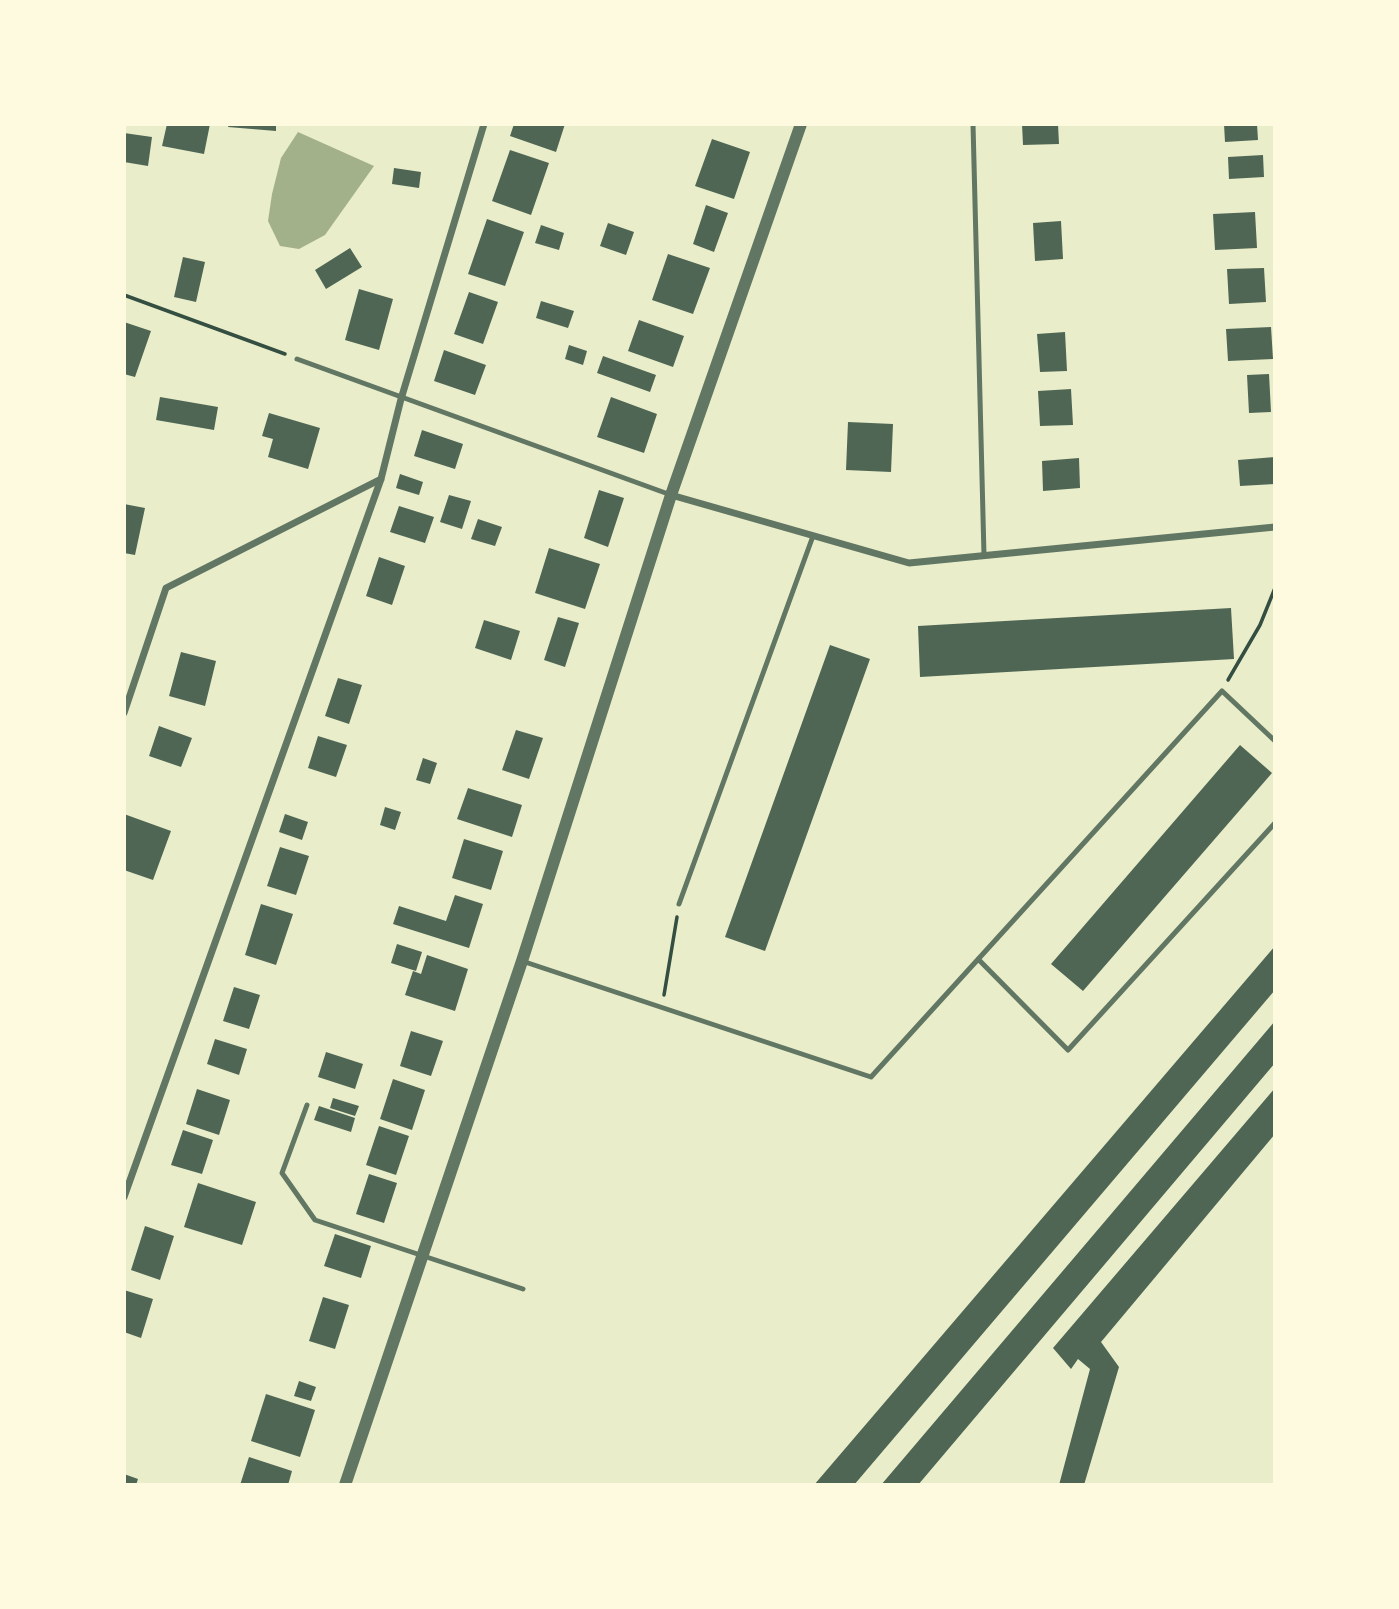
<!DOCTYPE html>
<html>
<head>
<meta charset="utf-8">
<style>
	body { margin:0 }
	#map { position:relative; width:1399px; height:1609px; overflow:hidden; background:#e9edc9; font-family:Roboto,sans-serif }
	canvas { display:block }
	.frame { position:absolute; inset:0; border:126px solid #fefae0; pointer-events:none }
</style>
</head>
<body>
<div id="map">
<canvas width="1399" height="1609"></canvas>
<div class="frame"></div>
</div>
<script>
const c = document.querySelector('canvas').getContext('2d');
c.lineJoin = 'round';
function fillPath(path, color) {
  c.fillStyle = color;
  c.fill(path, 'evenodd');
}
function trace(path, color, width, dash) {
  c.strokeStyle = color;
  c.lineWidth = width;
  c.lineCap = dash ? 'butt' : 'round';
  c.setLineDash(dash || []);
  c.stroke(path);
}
fillPath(new Path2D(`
	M 298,132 L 374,166 L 325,235 L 299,249 L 280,246 L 268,221 L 272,194 L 281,158 Z`), '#a3b18a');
fillPath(new Path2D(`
	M 167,124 L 210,124 L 204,154 L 162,146 Z
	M 229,124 L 276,124 L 276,131 L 228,127 Z
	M 514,124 L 565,124 L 556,152 L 510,136 Z
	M 1022,124 L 1058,124 L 1059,144 L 1023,145 Z
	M 1224,124 L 1257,124 L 1258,140 L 1225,142 Z
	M 124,133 L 152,137 L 148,166 L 124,162 Z
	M 712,139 L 750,152 L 734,199 L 695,186 Z
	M 510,150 L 549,163 L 531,215 L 492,201 Z
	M 1263,155 L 1264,177 L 1229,179 L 1228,157 Z
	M 394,168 L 421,172 L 419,188 L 392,184 Z
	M 706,205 L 728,213 L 714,252 L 693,244 Z
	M 1255,212 L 1257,248 L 1215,250 L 1213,214 Z
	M 487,219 L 524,232 L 505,286 L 468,274 Z
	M 1061,221 L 1063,259 L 1035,261 L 1033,223 Z
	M 608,223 L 634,232 L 626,255 L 600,246 Z
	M 541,225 L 564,233 L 559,250 L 535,243 Z
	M 350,248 L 362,267 L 326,289 L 315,270 Z
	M 668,254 L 710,268 L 693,314 L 652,300 Z
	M 183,257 L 205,262 L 196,302 L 174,297 Z
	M 1264,268 L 1266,302 L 1229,304 L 1227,269 Z
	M 359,289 L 393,299 L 379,350 L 345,340 Z
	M 469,292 L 498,302 L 483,344 L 454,334 Z
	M 541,301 L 574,311 L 568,328 L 536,318 Z
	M 639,320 L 684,336 L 673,367 L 628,351 Z
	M 124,322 L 151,331 L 135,377 L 124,374 Z
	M 1271,327 L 1273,359 L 1228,361 L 1226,329 Z
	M 1065,332 L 1067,371 L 1040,372 L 1037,334 Z
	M 569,345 L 587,351 L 583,365 L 565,359 Z
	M 444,350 L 486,365 L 475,395 L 434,381 Z
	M 603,356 L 656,375 L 650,392 L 597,373 Z
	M 1269,374 L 1271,412 L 1249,413 L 1247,375 Z
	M 1071,389 L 1073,425 L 1040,426 L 1038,391 Z
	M 160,397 L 218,407 L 214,430 L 156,420 Z
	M 611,397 L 657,414 L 644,453 L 597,437 Z
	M 269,413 L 320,428 L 308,469 L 268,457 L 273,439 L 262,436 Z
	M 848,422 L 893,424 L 891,472 L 846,470 Z
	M 422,430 L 463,444 L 455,469 L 414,456 Z
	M 1275,457 L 1275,484 L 1240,486 L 1238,460 Z
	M 1079,458 L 1080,488 L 1043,491 L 1042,461 Z
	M 400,474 L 423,482 L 419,495 L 396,488 Z
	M 599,490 L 624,498 L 608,547 L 584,538 Z
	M 449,495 L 471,501 L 462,529 L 440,522 Z
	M 124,504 L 145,508 L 135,555 L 124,553 Z
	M 399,506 L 434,517 L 425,543 L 390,532 Z
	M 478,519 L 502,527 L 495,546 L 471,539 Z
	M 549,548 L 600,564 L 585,609 L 535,593 Z
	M 379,557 L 405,566 L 392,605 L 366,596 Z
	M 1231,608 L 1234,659 L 920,677 L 918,626 Z
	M 558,617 L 579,623 L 565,667 L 544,660 Z
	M 484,620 L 520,631 L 511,660 L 475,648 Z
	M 830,645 L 870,659 L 765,951 L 725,937 Z
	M 181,652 L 216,661 L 205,706 L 169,696 Z
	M 338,678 L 362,685 L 349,724 L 325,716 Z
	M 159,726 L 192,738 L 181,767 L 149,756 Z
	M 516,730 L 543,738 L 529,779 L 502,770 Z
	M 318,736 L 347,745 L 336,777 L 308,768 Z
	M 1240,745 L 1272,773 L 1083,991 L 1051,964 Z
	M 423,758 L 437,763 L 430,784 L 416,780 Z
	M 468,788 L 522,805 L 512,837 L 457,819 Z
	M 385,807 L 401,812 L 395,830 L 380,825 Z
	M 124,814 L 171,831 L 153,880 L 124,870 Z
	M 285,814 L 308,822 L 302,840 L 279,832 Z
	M 464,839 L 503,851 L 491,890 L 452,878 Z
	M 280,847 L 309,856 L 296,895 L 267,886 Z
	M 455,895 L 483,904 L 469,948 L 393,924 L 399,906 L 446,921 Z
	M 261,904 L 293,914 L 276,965 L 245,955 Z
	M 397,944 L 422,952 L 416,971 L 391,963 Z
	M 1275,946 L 1275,990 L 854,1485 L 814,1485 Z
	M 427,955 L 468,969 L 455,1011 L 405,995 L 413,971 L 421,974 Z
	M 234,987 L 260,995 L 249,1029 L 223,1021 Z
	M 1275,1021 L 1275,1063 L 918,1485 L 881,1485 Z
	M 411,1031 L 443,1041 L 431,1076 L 400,1066 Z
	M 215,1039 L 247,1049 L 239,1075 L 207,1064 Z
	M 326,1052 L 363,1064 L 355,1089 L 318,1077 Z
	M 393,1079 L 425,1090 L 412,1130 L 380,1119 Z
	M 1275,1088 L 1275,1134 L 1101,1342 L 1119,1367 L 1084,1485 L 1059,1485 L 1090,1369 L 1078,1359 L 1071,1369 L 1053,1348 Z
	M 197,1089 L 230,1100 L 219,1135 L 186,1124 Z
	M 333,1098 L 359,1106 L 355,1116 L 330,1108 Z
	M 319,1106 L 355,1118 L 351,1132 L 314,1120 Z
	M 379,1126 L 409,1136 L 396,1175 L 366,1165 Z
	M 183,1130 L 213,1140 L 202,1174 L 171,1165 Z
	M 369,1174 L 397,1183 L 384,1223 L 356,1214 Z
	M 198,1183 L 256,1202 L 242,1245 L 184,1227 Z
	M 145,1226 L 174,1236 L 160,1280 L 131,1270 Z
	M 335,1234 L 371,1246 L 361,1278 L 324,1266 Z
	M 124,1290 L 153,1299 L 141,1338 L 124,1332 Z
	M 323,1297 L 349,1305 L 335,1349 L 309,1341 Z
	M 299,1381 L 316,1387 L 311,1401 L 294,1396 Z
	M 266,1394 L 315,1410 L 300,1457 L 251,1441 Z
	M 249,1457 L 292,1471 L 288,1485 L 240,1485 Z
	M 124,1474 L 138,1479 L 136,1485 L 124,1485 Z`), '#4f6655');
trace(new Path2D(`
	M 124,295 L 285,354
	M 1228,680 L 1260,625 L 1275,588
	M 664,995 L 677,917`), '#344e41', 3.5);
trace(new Path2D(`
	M 973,124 L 984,555
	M 297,359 L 671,495
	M 679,904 L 813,536
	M 978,959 L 1068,1050 L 1275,823
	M 522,961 L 871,1077 L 1222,691 L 1275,741
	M 307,1105 L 282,1173 L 315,1220 L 523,1289`), '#617663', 5);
trace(new Path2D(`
	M 671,495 L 909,563 L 1275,527
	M 124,713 L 166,588 L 381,479
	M 124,1197 L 381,479 L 401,399 L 484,124`), '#617663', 7);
trace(new Path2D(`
	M 345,1485 L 522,961 L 671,495 L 801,124`), '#617663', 12);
</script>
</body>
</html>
